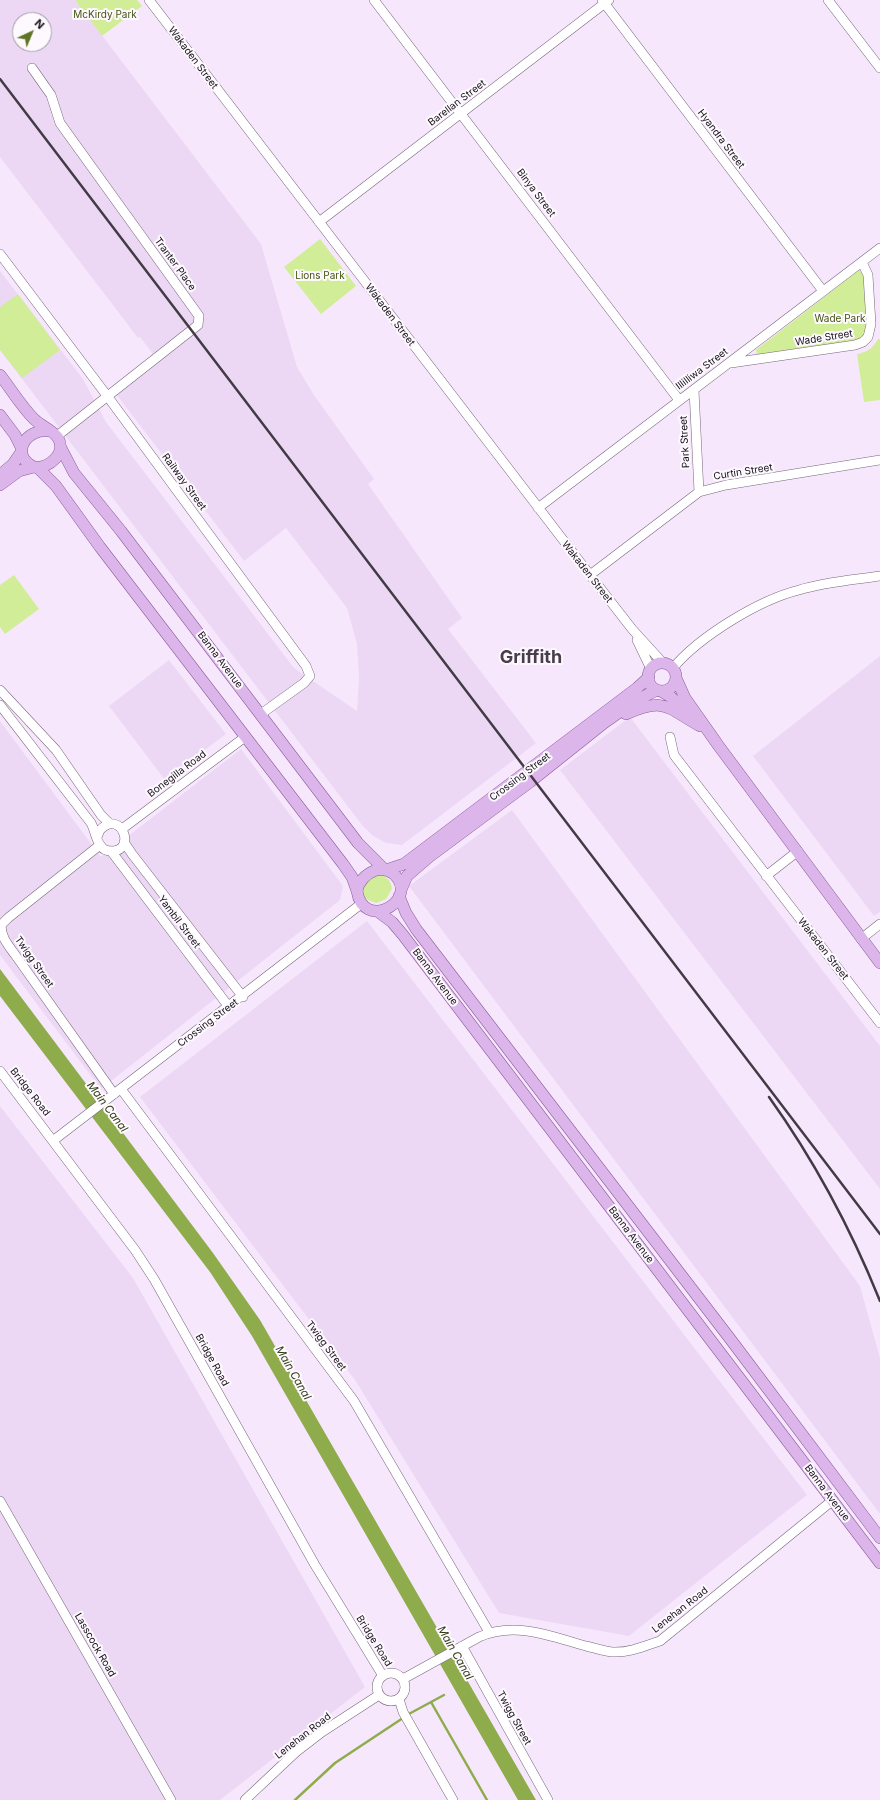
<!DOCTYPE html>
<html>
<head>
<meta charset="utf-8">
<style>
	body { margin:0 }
	#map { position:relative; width:880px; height:1800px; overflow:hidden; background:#f7e7fd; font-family:Inter,sans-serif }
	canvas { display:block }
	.north { position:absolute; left:12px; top:12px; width:40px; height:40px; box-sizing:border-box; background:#fdf9fe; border:1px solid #a19ca2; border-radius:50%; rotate:44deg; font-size:11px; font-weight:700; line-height:16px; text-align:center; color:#161118 }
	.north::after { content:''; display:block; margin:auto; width:14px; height:18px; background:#5f7526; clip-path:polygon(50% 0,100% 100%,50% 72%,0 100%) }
</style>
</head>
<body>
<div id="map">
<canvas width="880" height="1800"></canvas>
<div class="north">N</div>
</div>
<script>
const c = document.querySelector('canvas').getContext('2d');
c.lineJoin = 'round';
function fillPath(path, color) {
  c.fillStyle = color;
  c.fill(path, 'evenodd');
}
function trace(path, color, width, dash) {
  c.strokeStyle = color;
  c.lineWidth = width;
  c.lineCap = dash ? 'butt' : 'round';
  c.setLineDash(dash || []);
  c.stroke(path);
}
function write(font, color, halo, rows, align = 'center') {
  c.font = font + ' Inter,sans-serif';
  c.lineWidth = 4;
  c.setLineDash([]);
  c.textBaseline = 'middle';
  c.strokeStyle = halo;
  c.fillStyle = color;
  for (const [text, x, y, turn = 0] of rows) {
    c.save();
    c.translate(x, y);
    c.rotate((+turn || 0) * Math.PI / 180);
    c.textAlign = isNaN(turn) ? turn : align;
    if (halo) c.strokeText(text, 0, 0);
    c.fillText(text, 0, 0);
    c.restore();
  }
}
fillPath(new Path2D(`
	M 0,0 L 75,0 L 261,244 L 297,367 L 314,395 L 374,479 L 368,484 L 462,618 L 448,629 L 536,743 L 402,845 L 386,843 L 372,835 L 362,825 L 0,350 L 0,271 L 83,379 L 106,422 L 294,668 L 357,711 L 359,679 L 357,644 L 347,608 L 286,528 L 244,561 L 116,394 L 159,362 L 140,337 L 138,338 L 0,157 ZM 20,20 L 44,20 L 44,44 L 20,44 Z
	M 880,656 L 880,912 L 874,916 L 753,756 Z
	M 169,660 L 226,734 L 165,780 L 109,706 Z
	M 630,717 L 880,1046 L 880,1189 L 560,770 Z
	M 0,721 L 101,857 L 241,749 L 343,886 L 340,900 L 101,1089 L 0,955 Z
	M 512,810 L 860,1286 L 880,1358 L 880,1514 L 409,886 Z
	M 367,921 L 807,1495 L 629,1636 L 499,1613 L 355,1380 L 140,1097 Z
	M 0,1106 L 133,1278 L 365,1687 L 220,1800 L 0,1800 Z`), '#ecd8f4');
fillPath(new Path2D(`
	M 75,0 L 137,0 L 142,6 L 102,36 Z
	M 320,239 L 356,286 L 321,314 L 284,267 Z
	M 859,270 L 864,273 L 867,333 L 855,345 L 757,355 L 756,350 Z
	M 18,294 L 60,350 L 22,378 L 0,350 L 0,307 Z
	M 878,339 L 880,339 L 880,400 L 864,402 L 857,354 C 868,352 873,348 878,339 Z
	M 14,575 L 39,609 L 5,634 L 0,627 L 0,585 Z
	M 378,875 C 386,875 391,880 392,889 L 386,899 L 376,903 L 366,899 C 360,889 366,879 378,875 Z`), '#d1ed98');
fillPath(new Path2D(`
	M 0,969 L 213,1253 L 260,1320 L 536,1800 L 518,1800 L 252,1336 L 210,1272 L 0,996 Z`), '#8fac4d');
trace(new Path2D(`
	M 431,1702 L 487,1800
	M 407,1715 L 444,1695
	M 295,1800 L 335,1763 L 403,1718`), '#8fac4d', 2.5);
const minor = new Path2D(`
	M 149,0 L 590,575 L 632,629 L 663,663
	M 374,0 L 679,400
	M 602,0 L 823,291
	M 828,0 L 880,68
	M 32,68 L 51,95 L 60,123 L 199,316 L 198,325 L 57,436
	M 319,222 L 609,0
	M 0,254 L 108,397 L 306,666 L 310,676 L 304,683 L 261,714
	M 731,363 L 855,345 L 863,342 L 868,337 L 871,324 L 868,275 L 862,262
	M 694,390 L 699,492
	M 538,508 L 880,248
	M 590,575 L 699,492 L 726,485 L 880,460
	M 637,640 L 651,669
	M 673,668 C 700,636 759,600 799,590 C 825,582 853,580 880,576
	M 0,690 L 56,750 L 101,815 L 110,824
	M 0,705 L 91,823 C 95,830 96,841 101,846 C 103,850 107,851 112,851 C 137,851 121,808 100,830 L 97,837
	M 670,737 L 674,755 L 880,1023
	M 122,829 L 245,737
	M 124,842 L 132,854 L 243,997
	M 100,845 L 8,918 L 1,925 C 1,938 9,946 16,956 L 114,1094
	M 111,851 L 229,1007
	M 766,876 L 798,851
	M 861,939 L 880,924
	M 0,1071 L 135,1250 L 154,1279 L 315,1565 L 383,1676
	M 121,1089 L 354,1401 L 489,1632
	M 54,1140 L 361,904
	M 0,1501 L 171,1800
	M 462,1646 L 548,1800
	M377 1687a14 14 0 1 1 28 0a14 14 0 1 1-28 0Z
	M 403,1679 L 479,1637 C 515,1621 550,1636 586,1646 C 595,1648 603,1651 612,1652 C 629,1653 645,1646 660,1641 L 833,1500
	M 399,1699 L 403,1712 L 453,1800
	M 245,1800 L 296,1752 L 322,1732 L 379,1695`);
const major = new Path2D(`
	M 0,375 C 11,389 21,406 34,419 C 41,426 53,430 58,438 C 67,453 49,469 34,467 C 9,455 26,428 49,431
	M 0,415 L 15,435 L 22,449
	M 61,448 L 74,473 L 121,531 L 358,843 L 384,869
	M 38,468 L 56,486 L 100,547 L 343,864 L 352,877 L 357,891
	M 0,475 L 13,464 L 22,451
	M 0,485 L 19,471 L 34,467
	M648 677a14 14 0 1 1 28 0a14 14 0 1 1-28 0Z
	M 676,678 L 685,698 L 718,745 L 880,963
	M 661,691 L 671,697 L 689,713
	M 626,714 C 665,697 666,707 700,726
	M 376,870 C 385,869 392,870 398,879 C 414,904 363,930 357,891 C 359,880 366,874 376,870 Z
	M 386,870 L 404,864 L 637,688 L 649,677
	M 401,890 L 407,876 L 429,857 L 530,782 L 604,723 L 635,701 L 657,690
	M 399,896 L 406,913 L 416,929 L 731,1340 L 880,1538
	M 377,911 L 392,922 L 403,935 L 880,1563`);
trace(minor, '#75677a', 10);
trace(major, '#885c98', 12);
trace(minor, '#fff', 9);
trace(major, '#dcb6eb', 11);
trace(new Path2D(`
	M 0,79 L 880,1234
	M 769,1097 C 814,1160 851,1229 880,1301`), '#423a44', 2.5);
write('10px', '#445612', '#fdf9fe', [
	["McKirdy Park",105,15],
	["Lions Park",320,276],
	["Wade Park",840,319]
]);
write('10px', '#161118', '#fdf9fe', [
	["Wakaden Street",193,58,53],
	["Barellan Street",457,103,-37],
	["Hyandra Street",721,139,53],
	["Binya Street",536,193,53],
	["Tranter Place",175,264,54],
	["Wakaden Street",390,315,53],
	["Wade Street",824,338,-9],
	["Illilliwa Street",702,369,-37],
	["Park Street",685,442,-93],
	["Curtin Street",743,472,-9],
	["Railway Street",184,482,54],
	["Wakaden Street",587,572,52],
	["Banna Avenue",220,660,53],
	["Bonegilla Road",177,774,-37],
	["Crossing Street",520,777,-37],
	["Yambil Street",179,922,53],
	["Wakaden Street",823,949,52],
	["Twigg Street",34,962,55],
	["Banna Avenue",435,977,53],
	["Crossing Street",208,1023,-37],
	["Bridge Road",30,1092,52],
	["Banna Avenue",631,1235,53],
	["Twigg Street",326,1346,53],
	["Bridge Road",212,1360,61],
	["Banna Avenue",827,1493,53],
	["Lenehan Road",680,1610,-38],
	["Bridge Road",374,1641,58],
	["Lasscock Road",95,1645,60],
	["Twigg Street",514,1718,61],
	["Lenehan Road",303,1736,-38]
]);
write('italic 11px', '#303b14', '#fdf9fe', [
	["Main Canal",107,1107,53],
	["Main Canal",293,1373,60],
	["Main Canal",455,1653,60]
]);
write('bold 18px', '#493d4e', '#fdf9fe', [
	["Griffith",531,658]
]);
</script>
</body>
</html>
